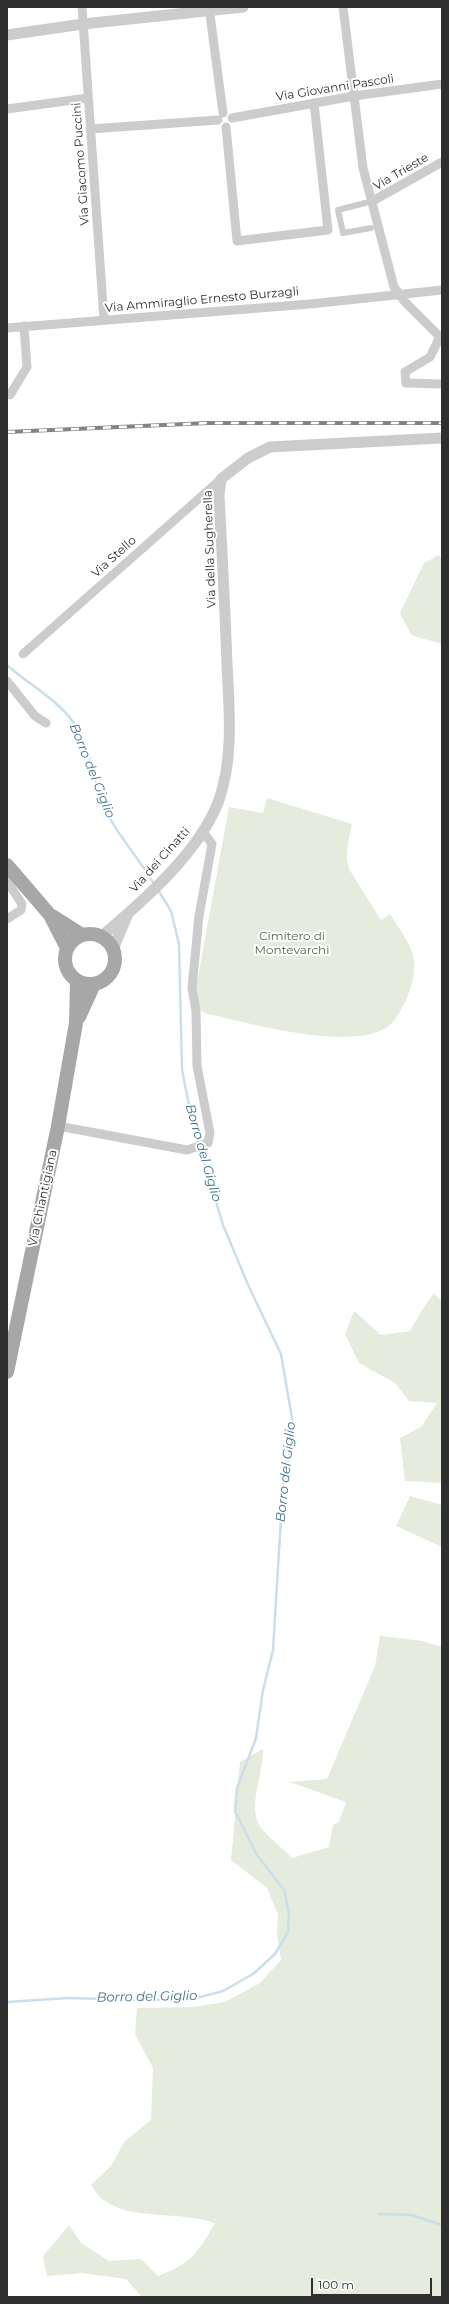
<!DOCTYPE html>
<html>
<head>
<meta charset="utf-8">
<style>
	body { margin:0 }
	#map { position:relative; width:449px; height:2304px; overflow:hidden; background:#fff; font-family:Montserrat,sans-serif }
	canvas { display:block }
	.frame { position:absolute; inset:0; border:8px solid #2f2f2f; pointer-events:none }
	.scale { position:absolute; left:311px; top:2278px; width:121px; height:18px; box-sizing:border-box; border:2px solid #2f2f2f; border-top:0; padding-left:5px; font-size:12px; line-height:14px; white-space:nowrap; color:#2f2f2f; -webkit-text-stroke:3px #fff; paint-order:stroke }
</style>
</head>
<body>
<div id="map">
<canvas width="449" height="2304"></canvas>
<div class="frame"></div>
<div class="scale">100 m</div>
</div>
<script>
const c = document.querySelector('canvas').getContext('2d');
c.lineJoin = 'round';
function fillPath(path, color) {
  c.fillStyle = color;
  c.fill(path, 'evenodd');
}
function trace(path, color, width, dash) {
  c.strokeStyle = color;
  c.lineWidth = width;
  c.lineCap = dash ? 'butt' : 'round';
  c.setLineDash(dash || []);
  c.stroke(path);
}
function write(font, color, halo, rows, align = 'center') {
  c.font = font + ' Montserrat,sans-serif';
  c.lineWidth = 4;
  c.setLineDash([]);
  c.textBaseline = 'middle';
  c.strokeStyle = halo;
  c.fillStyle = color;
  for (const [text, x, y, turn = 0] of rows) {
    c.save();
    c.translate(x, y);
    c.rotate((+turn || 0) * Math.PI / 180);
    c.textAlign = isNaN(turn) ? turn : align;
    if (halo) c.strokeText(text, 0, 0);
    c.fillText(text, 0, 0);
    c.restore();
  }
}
fillPath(new Path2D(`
	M 439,555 L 442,560 L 442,644 L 411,635 L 400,613 L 424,563 Z
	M 267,798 L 352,824 C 349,840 344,854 349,869 L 381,920 L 390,914 C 411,947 423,958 407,998 C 403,1005 397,1019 391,1024 C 357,1055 248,1022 207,1014 L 199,1010 L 196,988 L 229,807 L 263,813 Z
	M 434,1293 L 442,1302 L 442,1483 L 405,1481 L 400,1438 L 421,1427 L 437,1403 L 409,1401 L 395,1383 L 359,1363 L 345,1334 L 354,1311 L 381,1335 L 410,1331 L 422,1310 Z
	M 410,1496 L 442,1505 L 442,1547 L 396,1526 Z
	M 380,1636 L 423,1641 L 442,1647 L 442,2297 L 142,2297 L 126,2279 L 82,2273 L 47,2276 L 43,2256 L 69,2225 L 81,2243 L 109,2261 L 141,2259 L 158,2276 C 192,2263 197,2254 215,2223 C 179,2210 133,2222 102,2199 C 98,2196 94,2189 91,2185 L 111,2166 L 124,2142 L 151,2120 L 153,2068 L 135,2034 L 137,2008 L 193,2007 L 225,2002 L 260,1983 L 281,1960 L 277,1935 L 278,1915 L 267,1888 L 231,1860 L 240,1762 L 263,1749 C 264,1772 248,1803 259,1825 C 264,1834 284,1849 292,1858 L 329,1847 L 333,1825 L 339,1822 L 346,1802 L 290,1782 L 327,1779 L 375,1666 Z`), '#e5ebdd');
trace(new Path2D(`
	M 7,665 C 29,685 56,698 73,722 C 90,745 92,776 102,802 C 114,832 138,856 154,884
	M 7,2002 L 68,1998 L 139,2000 L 193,1999 L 223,1991 L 253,1974 L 275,1954 L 288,1932 L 289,1913 L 284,1890 L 257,1855 L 235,1811 L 237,1788 L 256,1738 L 263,1690 L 273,1650 L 283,1485 L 290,1451 L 293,1424 L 281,1354 L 249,1287 L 223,1225 L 193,1125 L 182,1070 L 179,944 L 171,911 L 158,890
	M 379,2214 L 412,2215 L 442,2225`), '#cadfea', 2.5);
trace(new Path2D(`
	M 365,203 L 338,210 L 343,233 L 371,228`), '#ccc', 6);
trace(new Path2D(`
	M 82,7 L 104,320
	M 209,7 L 223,113
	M 343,7 L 363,168 L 394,287 L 405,302 L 442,339
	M 7,109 L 88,98
	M 232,118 L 354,96 L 442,84
	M 226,127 L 237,241 L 328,230 L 314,103
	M 90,129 L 218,120
	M 371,202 L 442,162
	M 7,328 L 310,304 L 442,290
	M 440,337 L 430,357 L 405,372 L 406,383 L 442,384
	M 10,395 L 27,367 L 24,326
	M 23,654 L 221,479
	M 7,681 L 35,716 L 46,723
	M 7,881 L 22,904 L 21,910 L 7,919
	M 58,1126 L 187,1150 L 208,1143 L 210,1133 L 197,1066 L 196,1011 L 192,988 L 199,916 L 212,844 L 203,832`), '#ccc', 9);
trace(new Path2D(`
	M 7,35 L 83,24 L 243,7
	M 102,936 C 143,901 200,852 219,800 C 234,757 229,708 227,664 C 225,608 222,551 219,495 L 221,479 L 248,458 L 270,447 L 442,438
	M 113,949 L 127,916`), '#ccc', 11);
trace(new Path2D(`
	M 7,865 L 50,915 L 67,948
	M 52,916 L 82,935
	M65 959a25 25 0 1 1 50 0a25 25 0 1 1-50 0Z
	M 79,1017 L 94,984
	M 7,1372 L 58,1126 L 76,1023 L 77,981`), '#a7a7a7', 14);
const rail = new Path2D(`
	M 7,432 L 208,423 L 442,423`);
trace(rail, '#848484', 4);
trace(rail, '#fff', 2.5, [8]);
write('12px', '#2f2f2f', '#fff', [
	["Via Giovanni Pascoli",335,88,-9],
	["Via Giacomo Puccini",81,164,-94],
	["Via Trieste",401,172,-30],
	["Via Ammiraglio Ernesto Burzagli",202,300,-5],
	["Via della Sugherella",210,549,-92],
	["Via Stello",114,557,-42],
	["Via dei Cinatti",160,860,-48],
	["Via Chiantigiana",43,1198,-78]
]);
write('12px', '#54683e', '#fff', [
	["Cimitero di",292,936],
	["Montevarchi",292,950]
]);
write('italic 13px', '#41738d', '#fff', [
	["Borro del Giglio",92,771,68],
	["Borro del Giglio",203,1153,74],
	["Borro del Giglio",286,1472,-84],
	["Borro del Giglio",147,1997,-1]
]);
</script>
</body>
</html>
